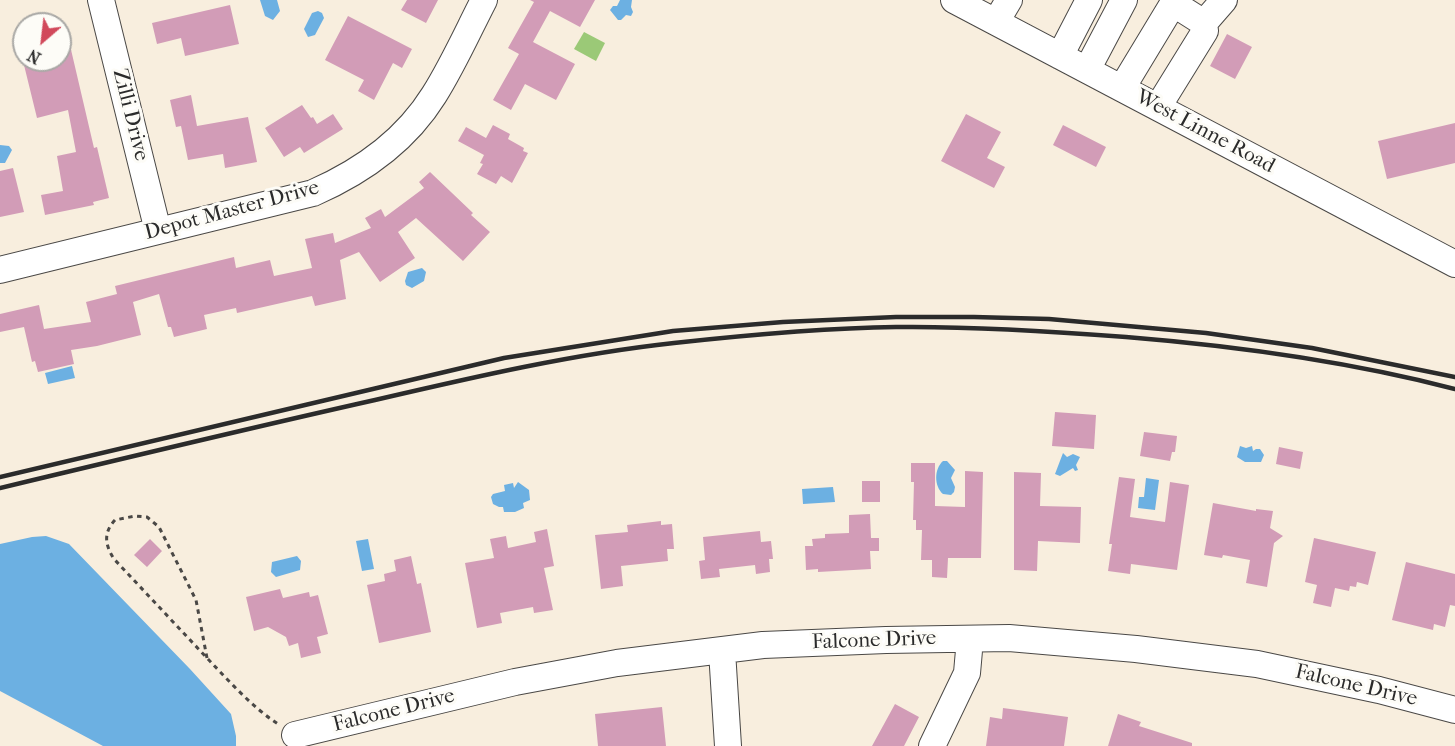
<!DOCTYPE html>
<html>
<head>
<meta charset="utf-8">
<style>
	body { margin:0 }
	#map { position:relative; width:1455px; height:746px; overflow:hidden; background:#f8eede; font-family:"IM FELL French Canon",serif }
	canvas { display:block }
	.north { position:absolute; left:12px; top:12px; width:60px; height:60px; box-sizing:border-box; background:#fdfcf7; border:2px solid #a9a8a5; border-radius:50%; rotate:208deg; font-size:16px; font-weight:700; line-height:24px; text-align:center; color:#2b2b2b }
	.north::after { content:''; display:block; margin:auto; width:21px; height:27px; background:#d1495b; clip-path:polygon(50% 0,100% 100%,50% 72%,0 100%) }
</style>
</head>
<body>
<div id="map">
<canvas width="1455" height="746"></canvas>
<div class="north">N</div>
</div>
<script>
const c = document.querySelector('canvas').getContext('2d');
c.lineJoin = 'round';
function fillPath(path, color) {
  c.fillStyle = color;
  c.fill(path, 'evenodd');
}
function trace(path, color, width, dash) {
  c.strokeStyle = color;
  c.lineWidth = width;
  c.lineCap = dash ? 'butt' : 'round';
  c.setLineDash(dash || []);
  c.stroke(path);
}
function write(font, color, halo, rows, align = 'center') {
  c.font = font + ' "IM FELL French Canon",serif';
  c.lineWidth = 6;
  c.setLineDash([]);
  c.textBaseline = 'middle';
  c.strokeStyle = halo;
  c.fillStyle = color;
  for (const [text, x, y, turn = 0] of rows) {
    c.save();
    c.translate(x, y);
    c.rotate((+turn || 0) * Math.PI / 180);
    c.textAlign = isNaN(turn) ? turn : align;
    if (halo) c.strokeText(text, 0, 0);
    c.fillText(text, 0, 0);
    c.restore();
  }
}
fillPath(new Path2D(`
	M 584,32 L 605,43 L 596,61 L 574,49 Z`), '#9bc977');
fillPath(new Path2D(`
	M 260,0 L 277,0 L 280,11 L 273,20 L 265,16 Z
	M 620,0 L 632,0 L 631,7 L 633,12 L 631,16 L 626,15 L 621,20 L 618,20 L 610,10 L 613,6 L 617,6 Z
	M 318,11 L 322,13 L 324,18 L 315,35 L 308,37 L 304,29 L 312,13 Z
	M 0,145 L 9,146 L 12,150 L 5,163 L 0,163 Z
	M 422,268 L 426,272 L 424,281 L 412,288 L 406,285 L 405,281 L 408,272 Z
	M 72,366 L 75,378 L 48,384 L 45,373 Z
	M 1240,446 L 1246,448 L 1252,446 L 1253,451 L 1256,449 L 1260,449 L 1264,455 L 1261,462 L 1245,462 L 1237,457 Z
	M 1063,453 L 1067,457 L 1073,454 L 1080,457 L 1076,465 L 1078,470 L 1075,471 L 1073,468 L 1060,476 L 1055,474 Z
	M 943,461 L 947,461 L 955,470 L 951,478 L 955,487 L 954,492 L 951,495 L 943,494 C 934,486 934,469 943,461 Z
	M 1146,478 L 1159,480 L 1155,510 L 1138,508 L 1139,497 L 1144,497 Z
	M 518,482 L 529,490 L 530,500 L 523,503 L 524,508 L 515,512 L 504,512 L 503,507 L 499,507 L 493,504 L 491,497 L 493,494 L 505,491 L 504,485 L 513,483 L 514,488 Z
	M 833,487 L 835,502 L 803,504 L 802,489 Z
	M 46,536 L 69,544 L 190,669 L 231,714 L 236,736 L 236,746 L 103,746 L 0,691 L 0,544 L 32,537 Z
	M 368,539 L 374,569 L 362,571 L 356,541 Z
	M 297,556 L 301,561 L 300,570 L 276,577 L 271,572 L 272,562 Z`), '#6cb0e2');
fillPath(new Path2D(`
	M 407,0 L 438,0 L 426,23 L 401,10 Z
	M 530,0 L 595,0 L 580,27 L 550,11 L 533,42 L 575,64 L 556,100 L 525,84 L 511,110 L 493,100 L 519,54 L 508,48 L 534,2 Z
	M 230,5 L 239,44 L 185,56 L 181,38 L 157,44 L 152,23 Z
	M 348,16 L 412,49 L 402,68 L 393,63 L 374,100 L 358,91 L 364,80 L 325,60 Z
	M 65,24 L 94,148 L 97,147 L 109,198 L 93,202 L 94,205 L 45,215 L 41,195 L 63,191 L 57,156 L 76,152 L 68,110 L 37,118 L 24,65 L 44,60 L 60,60 L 60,25 Z
	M 1227,34 L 1252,47 L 1235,79 L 1210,66 Z
	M 191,95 L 197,126 L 248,117 L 257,162 L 225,168 L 223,154 L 188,160 L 181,126 L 176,127 L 170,100 Z
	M 302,105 L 311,118 L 313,117 L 317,124 L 333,114 L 343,129 L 304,153 L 300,147 L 284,157 L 265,128 Z
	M 966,114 L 1001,132 L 987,158 L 1005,167 L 994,188 L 941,161 Z
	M 1455,123 L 1455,163 L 1387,179 L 1378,141 Z
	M 493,125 L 510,134 L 508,139 L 524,148 L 523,151 L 528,153 L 512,183 L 501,176 L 496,184 L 477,174 L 483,164 L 480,163 L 484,155 L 458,141 L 466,127 L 486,138 Z
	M 1063,125 L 1106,147 L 1096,167 L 1053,145 Z
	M 13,168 L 24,212 L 0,217 L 0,171 Z
	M 430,172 L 473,213 L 471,215 L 490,232 L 463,261 L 416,218 L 398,232 L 415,258 L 380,282 L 359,252 L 340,260 L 346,299 L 315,306 L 312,296 L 237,313 L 236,308 L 204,315 L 207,329 L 174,337 L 171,327 L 168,327 L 159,294 L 133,302 L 141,335 L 97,346 L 71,350 L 74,364 L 38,372 L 35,361 L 32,362 L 24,327 L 0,332 L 0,314 L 39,305 L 44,329 L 91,322 L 86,302 L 117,294 L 115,286 L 234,257 L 236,268 L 270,260 L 274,276 L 312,268 L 305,239 L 333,233 L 335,243 L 371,228 L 365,218 L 381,209 L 385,217 L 424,188 L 419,182 Z
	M 1055,412 L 1096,415 L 1094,449 L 1052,446 Z
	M 1144,432 L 1177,436 L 1175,452 L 1172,452 L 1170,461 L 1140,456 Z
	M 1279,447 L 1303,452 L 1300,469 L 1276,464 Z
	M 911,463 L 935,463 L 935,506 L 965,507 L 965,471 L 983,472 L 981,558 L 948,558 L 947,578 L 932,577 L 932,560 L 921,560 L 922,530 L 916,530 L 916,520 L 913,520 L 914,482 L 911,482 Z
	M 1014,472 L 1041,473 L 1040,506 L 1081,507 L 1080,543 L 1038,541 L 1037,571 L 1014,570 Z
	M 1119,477 L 1135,479 L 1130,517 L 1165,522 L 1170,482 L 1189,485 L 1177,570 L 1131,564 L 1130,574 L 1108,571 L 1112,544 L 1109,544 Z
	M 862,481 L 880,481 L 880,502 L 862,502 Z
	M 1213,503 L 1256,511 L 1256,509 L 1273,511 L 1270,528 L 1283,536 L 1274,543 L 1267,587 L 1246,583 L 1250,560 L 1223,555 L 1222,558 L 1204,555 Z
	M 870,514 L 871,538 L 879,538 L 879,551 L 870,551 L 871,569 L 818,572 L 818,569 L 806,570 L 805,546 L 813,546 L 812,539 L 825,538 L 825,534 L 849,533 L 849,515 Z
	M 661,521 L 661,525 L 672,524 L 674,549 L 667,549 L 668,561 L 621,566 L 623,586 L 601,589 L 595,535 L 628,532 L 627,525 Z
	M 547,529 L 554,566 L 544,568 L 553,610 L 534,613 L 533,607 L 500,613 L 502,623 L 477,628 L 465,563 L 494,558 L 490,539 L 506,536 L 508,548 L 536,542 L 534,532 Z
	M 760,531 L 761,542 L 771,541 L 773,559 L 769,559 L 770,572 L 756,574 L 755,565 L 719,569 L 720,577 L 701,579 L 699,561 L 705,560 L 703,537 Z
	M 1314,538 L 1376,552 L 1368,585 L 1357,582 L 1356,587 L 1350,586 L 1349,591 L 1335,588 L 1331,607 L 1313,603 L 1317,585 L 1305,582 Z
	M 150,539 L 162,551 L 147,567 L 134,555 Z
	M 411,556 L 417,584 L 421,583 L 431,632 L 379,643 L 367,585 L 385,581 L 384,574 L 396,571 L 394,560 Z
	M 1406,562 L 1455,574 L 1455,606 L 1450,605 L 1445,627 L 1434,624 L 1433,630 L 1392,620 Z
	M 280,589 L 283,598 L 309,592 L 310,597 L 318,595 L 328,634 L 317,637 L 321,653 L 301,658 L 298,643 L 289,646 L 286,637 L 268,627 L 254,631 L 246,597 Z
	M 895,704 L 919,717 L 904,746 L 872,746 Z
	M 662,707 L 666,746 L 598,746 L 595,714 Z
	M 1003,708 L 1068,717 L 1064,746 L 986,746 L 990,717 L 1002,719 Z
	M 1118,714 L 1141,722 L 1139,726 L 1192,743 L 1192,746 L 1108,746 Z`), '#d29cb7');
const minor = new Path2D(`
	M 101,0 L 158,231
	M 954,0 L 1455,264
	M 996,22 L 1009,0
	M 1204,23 L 1224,0
	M 1060,56 L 1089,0
	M 1087,70 L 1124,0
	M 1122,88 L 1171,7 L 1182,9 L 1204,23 L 1205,31 L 1158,107
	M 0,270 L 313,193 C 361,172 406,140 434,95 C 453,65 468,31 484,0
	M 722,651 L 728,746
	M 295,735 L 515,682 L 617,663 L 763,645 L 886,640 L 1009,638 L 1136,649 L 1257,664 L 1379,690 L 1455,710
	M 932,746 L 967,673 L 970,639`);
trace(minor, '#4a4846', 28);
trace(new Path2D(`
	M 207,658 L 196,600 L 159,527 L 147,517 L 135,516 L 115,520 C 103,533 105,545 114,559 L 207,658 C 229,681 252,707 278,724`), '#4a4846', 3, [4.5, 4.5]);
trace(minor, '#fff', 26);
trace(new Path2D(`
	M 0,477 L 504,358 L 673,331 L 783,322 L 896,317 L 974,317 L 1049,319 L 1206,333 L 1312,348 L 1455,377
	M 0,488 C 125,458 250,428 375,400 C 474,377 573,354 674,343 C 747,335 822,328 896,327 C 973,326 1049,331 1126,337 C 1237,346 1347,361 1455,389`), '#2b2b2b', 4.5);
write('21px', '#2b2b2b', '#fdfcf7', [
	["Zilli Drive",130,115,76],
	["West Linne Road",1205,132,28],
	["Depot Master Drive",232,211,-15],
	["Falcone Drive",874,641,-2],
	["Falcone Drive",1356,686,13],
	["Falcone Drive",394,711,-14]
]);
</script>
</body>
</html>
